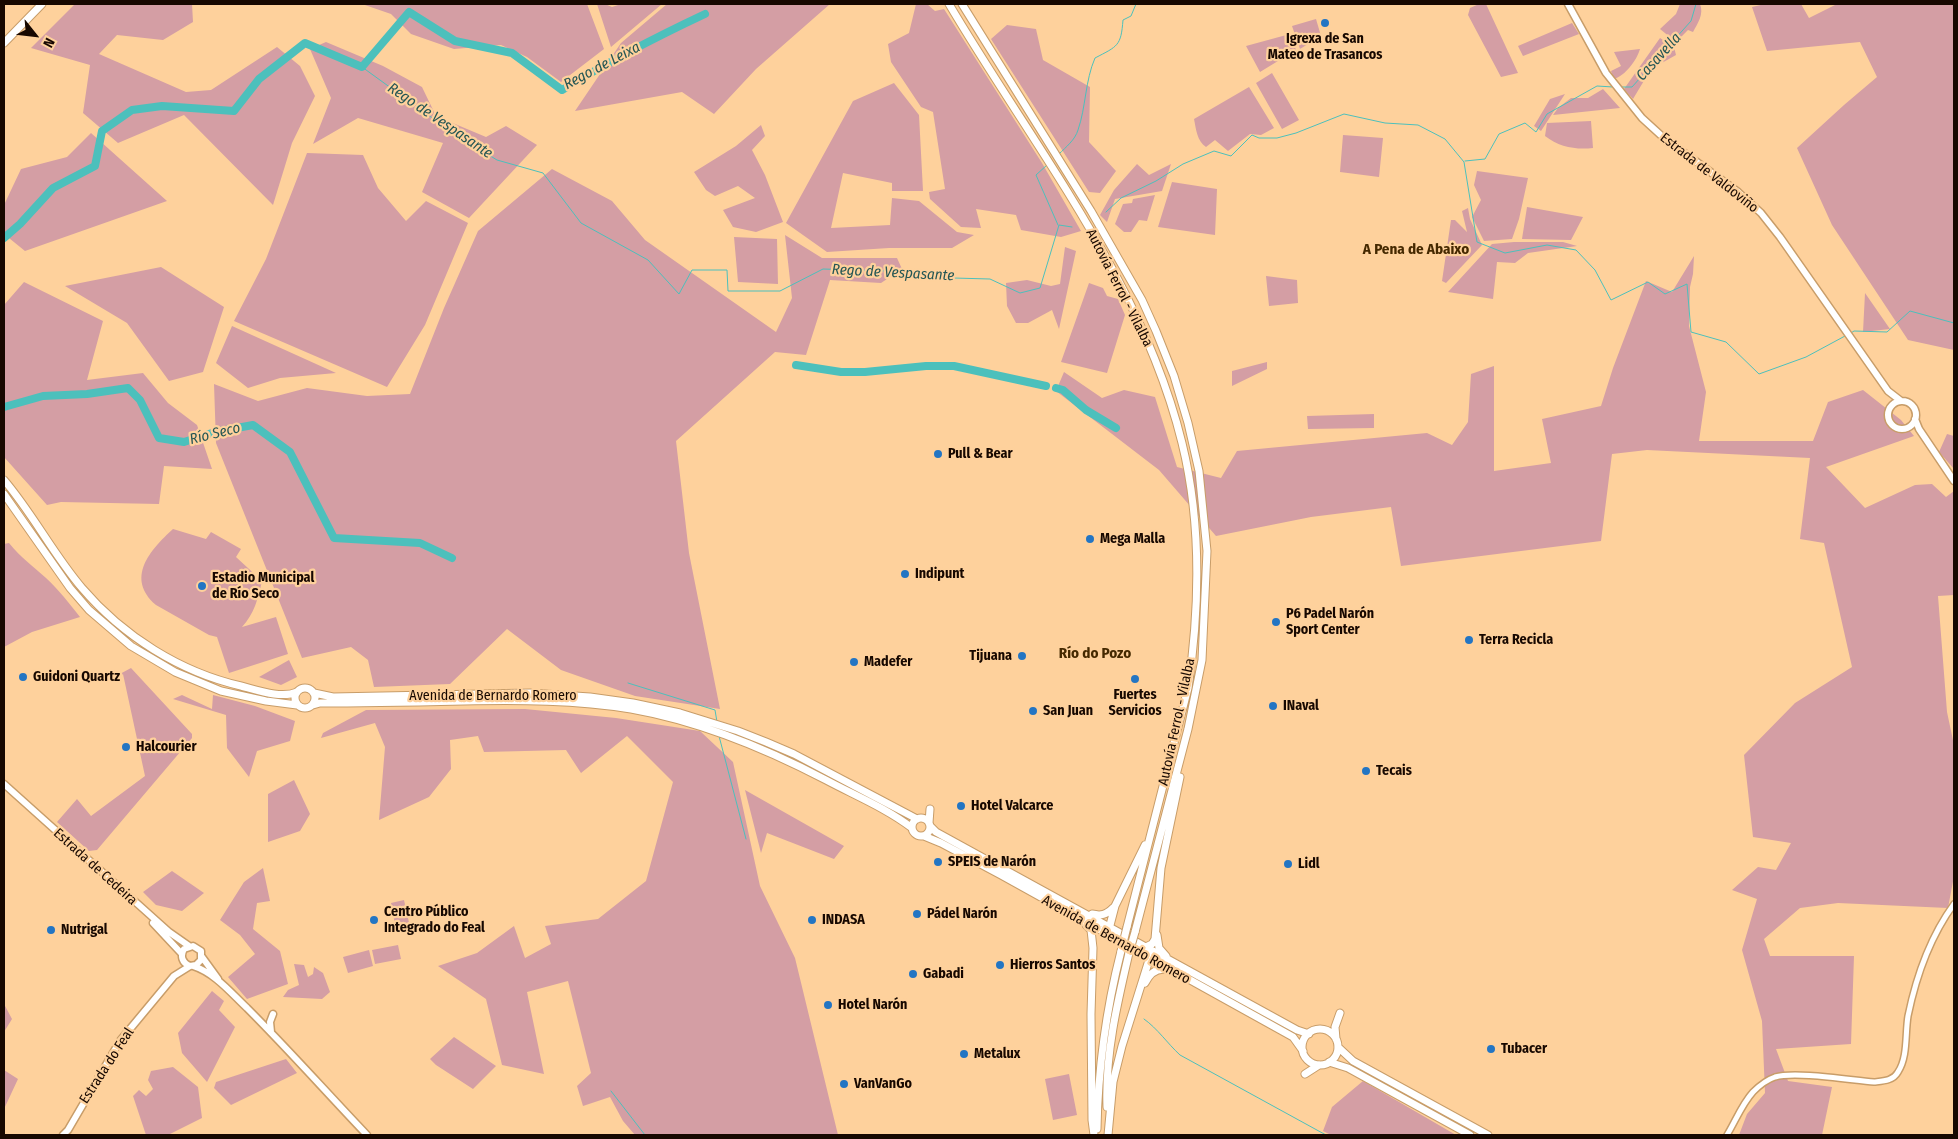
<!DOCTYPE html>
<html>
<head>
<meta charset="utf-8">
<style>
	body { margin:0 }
	#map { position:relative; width:1958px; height:1139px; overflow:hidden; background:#fed19c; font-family:"Fira Sans Condensed",sans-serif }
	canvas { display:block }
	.frame { position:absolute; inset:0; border:5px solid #170800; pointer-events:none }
	.north { position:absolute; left:10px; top:10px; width:50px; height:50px; -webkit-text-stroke:4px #fed19c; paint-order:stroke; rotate:119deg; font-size:14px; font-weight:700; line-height:20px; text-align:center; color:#170800 }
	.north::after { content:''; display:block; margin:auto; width:18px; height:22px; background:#170800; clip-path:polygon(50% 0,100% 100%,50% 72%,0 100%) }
</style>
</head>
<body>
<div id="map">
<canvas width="1958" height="1139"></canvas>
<div class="frame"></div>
<div class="north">N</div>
</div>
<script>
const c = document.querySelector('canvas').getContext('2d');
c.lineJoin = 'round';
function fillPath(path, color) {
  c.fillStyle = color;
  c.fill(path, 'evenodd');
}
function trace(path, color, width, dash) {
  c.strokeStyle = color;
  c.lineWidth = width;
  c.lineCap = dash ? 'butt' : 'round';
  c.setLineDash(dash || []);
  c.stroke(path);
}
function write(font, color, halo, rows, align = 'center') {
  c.font = font + ' "Fira Sans Condensed",sans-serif';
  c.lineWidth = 4.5;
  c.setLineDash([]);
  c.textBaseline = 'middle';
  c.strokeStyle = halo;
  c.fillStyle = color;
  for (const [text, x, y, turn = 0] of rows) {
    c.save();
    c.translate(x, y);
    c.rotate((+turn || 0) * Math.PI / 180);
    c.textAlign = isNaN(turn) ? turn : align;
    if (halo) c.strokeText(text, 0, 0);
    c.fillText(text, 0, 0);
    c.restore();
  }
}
fillPath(new Path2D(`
	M 75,4 L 192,4 L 193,22 L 163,40 L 117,35 L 99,54 L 186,92 L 211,90 L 277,47 L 300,66 L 315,96 L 292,143 L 273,205 L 184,115 L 118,143 L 83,113 L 90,65 L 31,48 Z
	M 362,4 L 587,4 L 604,49 L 561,82 L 527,57 L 501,45 L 454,49 L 411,34 L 391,14 Z
	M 597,4 L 605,4 L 612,7 L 621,4 L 662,4 L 611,47 Z
	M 667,4 L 830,4 L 756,69 L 714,114 L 682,92 L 575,111 L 621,43 Z
	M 916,4 L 927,4 L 935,11 L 944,9 L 1042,163 L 1081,231 L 1061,237 L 1021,230 L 1016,215 L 976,209 L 981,228 L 961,227 L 930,199 L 929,192 L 945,189 L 933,112 L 921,107 L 891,62 L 888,44 L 909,33 Z
	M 1479,4 L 1486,4 L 1518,73 L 1501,77 L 1468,15 L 1470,8 Z
	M 1680,4 L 1700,4 C 1704,14 1698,23 1693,32 L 1688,30 L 1676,42 L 1660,29 L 1676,14 Z
	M 1765,4 L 1801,4 L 1809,18 L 1837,4 L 1954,4 L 1954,350 L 1908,340 L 1832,225 L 1797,148 L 1844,105 L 1877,77 L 1860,42 L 1767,51 L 1752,7 Z
	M 1316,19 L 1321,36 L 1300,49 L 1292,26 Z
	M 1572,23 L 1579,34 L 1523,56 L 1518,46 Z
	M 1007,25 L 1036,29 L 1043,60 L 1090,87 L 1089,142 L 1116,171 L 1100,193 L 1089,192 L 991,39 Z
	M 1290,34 L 1296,50 L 1260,72 L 1246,46 Z
	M 1660,38 L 1674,47 L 1676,55 L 1651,69 L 1633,99 L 1624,89 Z
	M 326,42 L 383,66 L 422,87 L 436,116 L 486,137 L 506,126 L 537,145 L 469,218 L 422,192 L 443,143 L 358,118 L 313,144 L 331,98 L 310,49 Z
	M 1640,49 C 1637,60 1625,76 1614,79 L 1611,71 L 1621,66 L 1614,52 Z
	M 1272,73 L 1299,120 L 1282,129 L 1256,83 Z
	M 894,83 L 919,115 L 923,191 L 892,191 L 892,183 L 843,173 L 831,228 L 890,225 L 892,198 L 919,201 L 957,232 L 974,235 L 952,248 L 889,248 L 827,252 L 786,223 L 853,101 Z
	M 1249,87 L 1274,128 L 1261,135 L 1250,134 L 1228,151 L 1215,140 L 1206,147 C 1197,141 1196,129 1194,119 Z
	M 1603,89 L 1620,108 L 1553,115 L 1558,108 L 1571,98 L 1588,98 Z
	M 1565,94 L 1541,131 L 1534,126 L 1550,99 Z
	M 1591,121 L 1593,148 C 1576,150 1559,147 1545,136 L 1547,123 Z
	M 761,125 L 765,136 L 752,150 L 765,175 L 783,222 L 756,232 L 733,227 L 723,210 L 755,198 L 738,186 L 715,196 L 706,190 L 694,172 L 736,146 Z
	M 91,133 L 167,201 L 25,251 L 4,234 L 4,205 L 21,169 L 67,157 Z
	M 1343,135 L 1383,138 L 1379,177 L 1340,172 Z
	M 307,153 L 363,155 L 378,188 L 406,221 L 426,201 L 468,223 L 425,325 L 387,387 L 234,321 L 266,259 Z
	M 1137,164 L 1149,175 L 1171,164 L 1162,191 L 1115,199 L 1107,222 L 1100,215 L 1114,190 Z
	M 552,169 L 612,201 L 645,240 L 776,332 L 792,298 L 785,235 L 822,258 L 897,258 L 902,269 L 881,283 L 830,280 L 806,355 L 775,352 L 676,441 L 689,553 L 720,709 L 635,696 L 561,670 L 507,629 L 450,684 L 374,687 L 368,660 L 351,647 L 302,658 L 216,443 L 214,384 L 258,401 L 307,388 L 367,396 L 410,394 L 444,308 L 478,231 Z
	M 1477,171 L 1528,178 L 1519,219 L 1512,239 L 1484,241 L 1472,217 L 1481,200 L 1474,185 Z
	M 1172,182 L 1217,189 L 1215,235 L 1158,227 Z
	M 1155,195 L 1147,221 L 1139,220 L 1131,232 L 1124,232 L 1115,224 L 1123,204 L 1132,203 L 1133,199 Z
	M 1527,207 L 1583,217 L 1571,240 L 1522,239 Z
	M 1468,208 L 1470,219 L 1482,245 L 1446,283 L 1442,281 L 1451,220 L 1455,220 L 1467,232 L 1462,211 Z
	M 734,237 L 777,239 L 778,284 L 738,282 Z
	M 1514,242 L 1563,242 L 1577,246 L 1528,253 L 1515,263 L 1497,262 L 1493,299 L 1448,292 L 1492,244 Z
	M 1065,247 L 1076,251 L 1059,329 L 1052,310 L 1028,323 L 1016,323 L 1007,306 L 1006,283 L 1027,280 L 1051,286 L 1060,284 Z
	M 1694,256 L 1693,274 L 1690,287 L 1689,326 L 1706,392 L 1699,441 L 1813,441 L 1828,402 L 1863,390 L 1901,420 L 1914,436 L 1826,467 L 1865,508 L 1915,485 L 1932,484 L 1946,497 L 1954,491 L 1954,595 L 1938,596 L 1947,712 L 1954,745 L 1954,876 L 1948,908 L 1838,903 L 1800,908 L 1764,939 L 1770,956 L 1854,956 L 1851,1044 L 1776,1049 L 1788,1081 L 1832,1087 L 1822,1135 L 1739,1135 L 1747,1114 L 1765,1093 L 1762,1021 L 1742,950 L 1757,899 L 1732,890 L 1758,867 L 1776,870 L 1791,843 L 1753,837 L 1744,755 L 1795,703 L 1852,667 L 1824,543 L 1800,539 L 1810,458 L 1647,450 L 1612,454 L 1601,541 L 1401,566 L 1391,507 L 1311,517 L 1216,536 L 1159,470 L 1056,391 L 1064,372 L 1102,398 L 1124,390 L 1155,397 L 1177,467 L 1221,478 L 1237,451 L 1427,433 L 1452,445 L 1468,422 L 1471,374 L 1494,366 L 1494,471 L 1551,463 L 1542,419 L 1601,406 L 1613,368 L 1646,281 L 1672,292 Z
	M 161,267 L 224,307 L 203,372 L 169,381 L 127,323 L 65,286 Z
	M 1266,276 L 1297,280 L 1298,303 L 1269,306 Z
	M 24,282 L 103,321 L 87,380 L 143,373 L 168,403 L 197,425 L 212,469 L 164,466 L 159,504 L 61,502 L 47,505 L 4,457 L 4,305 Z
	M 1089,283 L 1103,288 L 1107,296 L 1118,299 L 1125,315 L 1107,373 L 1061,362 Z
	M 1865,293 L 1890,329 L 1863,332 Z
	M 232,326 L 336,373 L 280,378 L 248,388 L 216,363 Z
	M 1267,362 L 1267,369 L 1232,386 L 1232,371 Z
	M 1374,414 L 1374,428 L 1308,429 L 1307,416 Z
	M 1947,434 L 1954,436 L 1954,469 L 1939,452 Z
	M 173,529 L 206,539 L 211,532 L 241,549 L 236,557 L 262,581 C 258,599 254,614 242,627 L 276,617 L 288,654 L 229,673 L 217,637 L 209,635 L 156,605 C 125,578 150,550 173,529 Z
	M 9,543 C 21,558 32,565 46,578 C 59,590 69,603 80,617 L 32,632 L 4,647 L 4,544 Z
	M 289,660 L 297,677 L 281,685 L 259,677 Z
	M 131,668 L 192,734 L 192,738 L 97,850 L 89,851 L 57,822 L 77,799 L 91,816 L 145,776 L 123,674 L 119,677 L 118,675 Z
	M 182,695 L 212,709 L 213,695 L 255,706 L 295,721 L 290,741 L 257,751 L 249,777 L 227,748 L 226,715 L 173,699 Z
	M 525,709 L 616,718 L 700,731 L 733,762 L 760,886 L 795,958 L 838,1135 L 635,1135 L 623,1121 L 610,1097 L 583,1106 L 577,1086 L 591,1073 L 568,981 L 527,992 L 544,1074 L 502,1065 L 486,999 L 438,966 L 477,953 L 514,926 L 525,958 L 551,944 L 545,926 L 598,919 L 646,881 L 673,782 L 627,736 L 581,773 L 566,750 L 484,752 L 478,736 L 450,740 L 451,769 L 429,797 L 379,820 L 385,747 L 375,723 L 321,738 L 323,733 L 366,710 Z
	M 294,780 L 310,814 L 300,831 L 268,842 L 268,794 Z
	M 745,790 L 844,846 L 834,859 L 767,833 L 761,853 Z
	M 263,868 L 270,901 L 257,903 L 253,929 L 280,951 L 288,984 L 247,999 L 228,977 L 255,954 L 240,935 L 220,920 L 244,882 Z
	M 172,871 L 204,893 L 182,911 L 156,905 L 143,892 Z
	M 404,900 L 410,927 L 396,930 L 391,903 Z
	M 398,945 L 401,959 L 375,964 L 372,950 Z
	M 369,950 L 373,966 L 348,973 L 343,957 Z
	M 294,964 L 304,965 L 308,977 L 313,974 L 314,967 L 323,973 L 330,992 L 322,999 L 283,997 L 288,990 L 299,985 Z
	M 212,991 L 224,1001 L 219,1010 L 235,1027 L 207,1082 L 182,1053 L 178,1033 Z
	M 4,1004 L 12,1019 L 4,1032 Z
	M 454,1037 L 496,1066 L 473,1089 L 436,1065 L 430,1059 Z
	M 286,1059 L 297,1073 L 231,1105 L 214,1088 L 216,1082 Z
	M 173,1067 L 198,1087 L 202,1118 L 168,1135 L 146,1135 L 133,1096 L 139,1090 L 146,1096 L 153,1089 L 148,1080 L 151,1071 Z
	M 4,1070 L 18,1079 L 4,1109 Z
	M 1069,1074 L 1077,1115 L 1053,1120 L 1045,1079 Z
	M 1363,1081 L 1456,1135 L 1331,1135 L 1323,1131 L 1332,1107 Z`), '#d49ea4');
trace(new Path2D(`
	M 362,67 L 453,133 L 497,160 L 543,173 L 581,223 L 648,260 L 679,294 L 692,270 L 727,270 L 728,291 L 780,291 L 823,269 L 887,271 L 917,277 L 990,279 L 1020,293 L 1040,288 L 1059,225 L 1072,227
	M 1620,87 L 1632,87 L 1691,21 L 1696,4
	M 1059,154 C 1066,147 1075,140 1078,130 C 1086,107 1085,81 1095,58 C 1118,46 1121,46 1123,20 L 1131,16 L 1136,4
	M 1465,161 L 1485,159 L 1499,134 L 1525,123 L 1536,132 L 1547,114 L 1597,86 L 1613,87
	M 1047,165 L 1036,175 L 1058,225
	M 1106,212 L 1121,198 L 1156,181 L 1183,164 L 1214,151 L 1231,156 L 1252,135 L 1259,138 L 1277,138 L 1296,133 L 1344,114 L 1385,123 L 1418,125 L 1445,139 L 1464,162 L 1477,242 L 1505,253 L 1547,245 L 1576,250 L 1595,270 L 1611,300 L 1648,282 L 1665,294 L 1687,284 L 1691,332 L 1726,342 L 1759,374 L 1806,357 L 1845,336
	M 1851,333 L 1854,331 L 1887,332 L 1910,311 L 1954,323
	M 628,683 L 715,710 L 717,722
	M 719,736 L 746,839
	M 1144,1019 C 1158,1029 1167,1043 1180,1055 L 1326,1135
	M 611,1091 L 645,1135`), '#4cc0bc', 1);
trace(new Path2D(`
	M 4,238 L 20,224 L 53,188 L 95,166 L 102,131 L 132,110 L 162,106 L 234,111 L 259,79 L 305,43 L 362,67 L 409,12 L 455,41 L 512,53 L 562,90 C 608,62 656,37 705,14
	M 796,365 L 841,372 L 865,372 L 926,366 L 954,366 L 1046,386
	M 1056,388 L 1063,390 L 1086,410 L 1116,428
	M 4,407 L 43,396 L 87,394 L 128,388 L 140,400 L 159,438 L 184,442 L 215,432 L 253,425 L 290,452 L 334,538 L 420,543 L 452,558`), '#4cc0bc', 8);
const minor = new Path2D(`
	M 1727,1135 C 1735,1122 1742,1104 1753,1092 C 1759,1086 1766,1080 1775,1077 C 1795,1071 1850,1080 1874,1082 C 1883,1081 1893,1081 1898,1072 C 1908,1057 1905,1034 1908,1016 C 1916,977 1930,937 1954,904`);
const major = new Path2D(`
	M 1568,4 L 1606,73 L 1642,118 L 1665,139 L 1738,192 L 1761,213 L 1780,237 L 1888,391 L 1901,401
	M1888 415a14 14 0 1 1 28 0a14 14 0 1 1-28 0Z
	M 1915,419 L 1919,429 L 1954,481
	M 4,784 L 169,932 L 189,946
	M 153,923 L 182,954
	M 202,957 L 218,979
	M 193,966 C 215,973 231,993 247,1008 C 288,1049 327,1093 367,1135
	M 271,1032 L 270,1022 L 273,1014
	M 63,1135 L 68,1130 L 120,1041 L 174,976 L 190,966 L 196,965 L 201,960 L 201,951 L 193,946 L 184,949 C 180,956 182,963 190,966`);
const highway = new Path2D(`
	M 949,4 C 1033,146 1142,280 1182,443 C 1202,524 1200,606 1188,688 L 1127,927
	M 962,4 L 1091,211 L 1142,300 L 1156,331 L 1174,376 L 1188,423 L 1199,471 L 1207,551 L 1202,660 L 1188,729 L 1135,932
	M 4,43 L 42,4
	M 4,480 C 33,514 53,554 82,588 C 123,636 180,672 241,686 C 257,690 281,699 297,692
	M 4,494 L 70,588 L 89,610 L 131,646 L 175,672 L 221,691 L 266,701 L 297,705
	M295 698a10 10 0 1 1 20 0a10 10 0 1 1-20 0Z
	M 314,693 L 333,697 L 530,693 L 590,697 L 633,703 L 680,713 L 738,731 L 766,742 L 794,754 L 917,819
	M 313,705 L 320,703 C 368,703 416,702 464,701 C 520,700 575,700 631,709 C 699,721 765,748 826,780 C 854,795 886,808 912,828
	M912 827a9 9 0 1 1 18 0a9 9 0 1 1-18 0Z
	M 929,823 L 930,809
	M 930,826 L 936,832 L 1297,1030 L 1309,1034
	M 924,836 L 941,843 L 1001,875 L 1293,1037 L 1303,1051
	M 1092,914 C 1101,916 1106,915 1113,908
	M 1086,925 L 1091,930 L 1093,948 L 1091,1014 L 1092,1120 L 1094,1135
	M 1109,929 L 1115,906 L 1145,845
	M 1157,935 L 1159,948 L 1166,956
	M 1144,948 L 1152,944 L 1155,939 L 1161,868 L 1180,777
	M 1145,983 C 1150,973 1157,967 1168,970
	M1302 1047a18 18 0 1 1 36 0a18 18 0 1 1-36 0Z
	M 1336,1039 L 1335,1027 L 1340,1013
	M 1338,1047 L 1353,1061 L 1488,1135
	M 1329,1062 L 1348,1068 L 1470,1135
	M 1305,1074 L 1319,1065
	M 1107,1107 C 1105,1055 1117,1004 1129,953
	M 1097,1129 C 1098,1068 1106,1010 1121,951
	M 1108,1135 L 1113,1082 L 1122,1046 L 1149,960 L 1148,954`);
trace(minor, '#c89d69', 8);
trace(major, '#c89d69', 9);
trace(highway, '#c89d69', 9);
trace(minor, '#fff', 5);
trace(major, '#fff', 6);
trace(highway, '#fff', 7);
const highwayBridge = new Path2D(`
	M 1121,951 L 1127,927
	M 1129,953 L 1135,932`);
trace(highwayBridge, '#c89d69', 9, []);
trace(highwayBridge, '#fff', 7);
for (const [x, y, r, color] of [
	[1325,23,5,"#2375c3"],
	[938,454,5,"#2375c3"],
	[1090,539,5,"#2375c3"],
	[905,574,5,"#2375c3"],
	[202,586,5,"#2375c3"],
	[1276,622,5,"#2375c3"],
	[1469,640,5,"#2375c3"],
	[1022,656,5,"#2375c3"],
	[854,662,5,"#2375c3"],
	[23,677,5,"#2375c3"],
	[1135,679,5,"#2375c3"],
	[1273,706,5,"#2375c3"],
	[1033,711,5,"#2375c3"],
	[126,747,5,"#2375c3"],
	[1366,771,5,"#2375c3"],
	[961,806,5,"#2375c3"],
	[938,862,5,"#2375c3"],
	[1288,864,5,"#2375c3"],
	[917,914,5,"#2375c3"],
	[374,920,5,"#2375c3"],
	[812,920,5,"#2375c3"],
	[51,930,5,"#2375c3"],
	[1000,965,5,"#2375c3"],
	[913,974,5,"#2375c3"],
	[828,1005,5,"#2375c3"],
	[1491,1049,5,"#2375c3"],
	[964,1054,5,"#2375c3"],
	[844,1084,5,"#2375c3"]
]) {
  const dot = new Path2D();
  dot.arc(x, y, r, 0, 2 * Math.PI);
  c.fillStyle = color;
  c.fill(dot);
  trace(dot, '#fed19c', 2);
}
write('bold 14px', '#170800', '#fed19c', [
	["Igrexa de San",1325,39,"center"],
	["Mateo de Trasancos",1325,55,"center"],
	["Pull & Bear",948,454],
	["Mega Malla",1100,539],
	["Indipunt",915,574],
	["Estadio Municipal",212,578],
	["de Río Seco",212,594],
	["P6 Padel Narón",1286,614],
	["Sport Center",1286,630],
	["Terra Recicla",1479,640],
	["Tijuana",1012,656,"right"],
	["Madefer",864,662],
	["Guidoni Quartz",33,677],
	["Fuertes",1135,695,"center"],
	["Servicios",1135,711,"center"],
	["INaval",1283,706],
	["San Juan",1043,711],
	["Halcourier",136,747],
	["Tecais",1376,771],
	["Hotel Valcarce",971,806],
	["SPEIS de Narón",948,862],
	["Lidl",1298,864],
	["Centro Público",384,912],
	["Integrado do Feal",384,928],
	["Pádel Narón",927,914],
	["INDASA",822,920],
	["Nutrigal",61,930],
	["Hierros Santos",1010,965],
	["Gabadi",923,974],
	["Hotel Narón",838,1005],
	["Tubacer",1501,1049],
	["Metalux",974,1054],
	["VanVanGo",854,1084]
], 'left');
write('14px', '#170800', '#fed19c', [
	["Estrada de Valdoviño",1709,173,38],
	["Autovía Ferrol - Vilalba",1119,288,63],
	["Avenida de Bernardo Romero",493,696],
	["Autovía Ferrol - Vilalba",1177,722,-78],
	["Estrada de Cedeira",95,867,42],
	["Avenida de Bernardo Romero",1116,940,29],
	["Estrada do Feal",107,1066,-57]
]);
write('italic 15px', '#245654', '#fed19c', [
	["Casavella",1659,57,-48],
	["Rego de Leixa",602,66,-28],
	["Rego de Vespasante",440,121,34],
	["Rego de Vespasante",893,273,3],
	["Río Seco",215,434,-14]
]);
write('bold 15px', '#452900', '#fed19c', [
	["A Pena de Abaixo",1416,250],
	["Río do Pozo",1095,654]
]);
</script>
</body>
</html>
